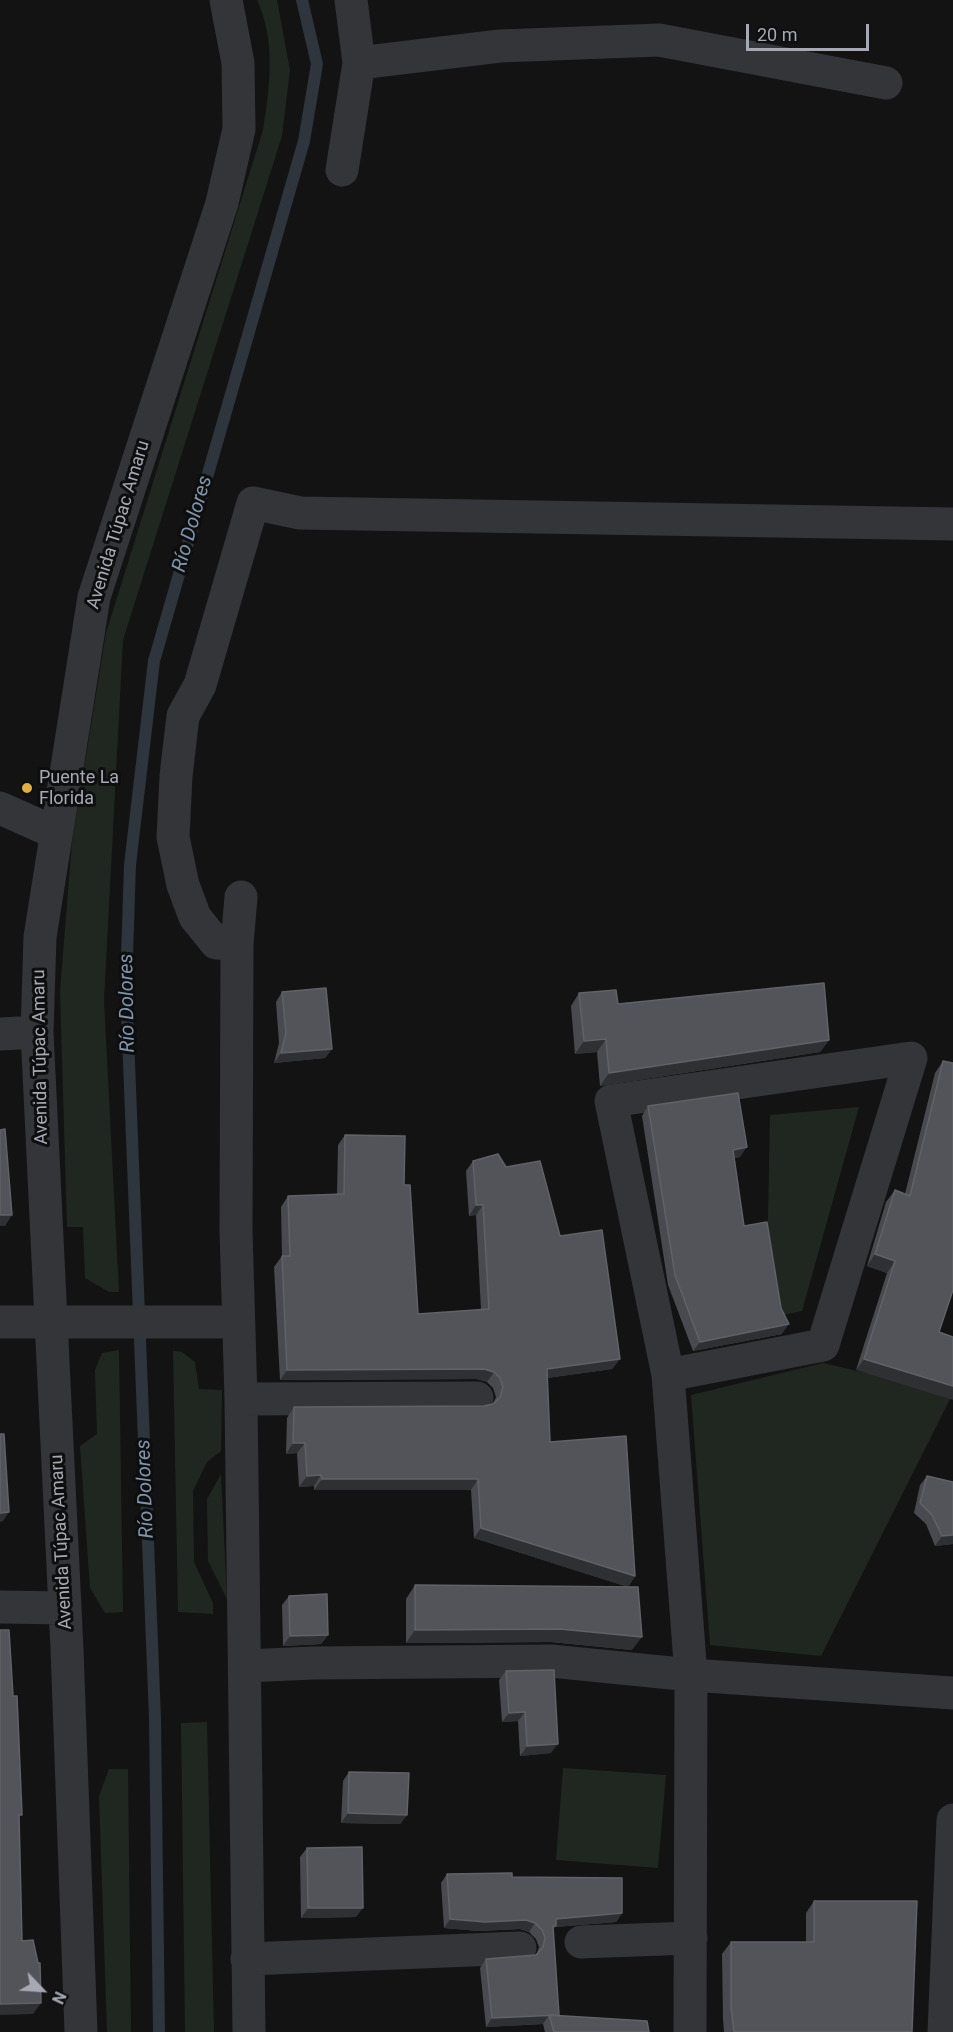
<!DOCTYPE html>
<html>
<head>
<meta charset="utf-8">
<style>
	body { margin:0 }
	#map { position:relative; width:953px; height:2032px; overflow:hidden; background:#131314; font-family:Roboto,sans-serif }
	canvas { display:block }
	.north { position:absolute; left:12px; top:1960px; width:60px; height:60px; -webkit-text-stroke:4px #0e0e0f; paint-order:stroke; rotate:115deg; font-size:16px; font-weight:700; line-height:24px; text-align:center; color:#a6a9b3 }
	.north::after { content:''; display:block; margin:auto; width:21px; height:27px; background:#a6a9b3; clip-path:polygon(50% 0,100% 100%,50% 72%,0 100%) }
	.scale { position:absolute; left:746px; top:24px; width:123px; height:27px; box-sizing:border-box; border:3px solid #a6a9b3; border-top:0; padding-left:8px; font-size:18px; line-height:21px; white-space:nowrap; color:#a6a9b3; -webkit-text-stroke:4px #0e0e0f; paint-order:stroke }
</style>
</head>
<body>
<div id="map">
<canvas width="953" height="2032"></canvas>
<div class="north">N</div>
<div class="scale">20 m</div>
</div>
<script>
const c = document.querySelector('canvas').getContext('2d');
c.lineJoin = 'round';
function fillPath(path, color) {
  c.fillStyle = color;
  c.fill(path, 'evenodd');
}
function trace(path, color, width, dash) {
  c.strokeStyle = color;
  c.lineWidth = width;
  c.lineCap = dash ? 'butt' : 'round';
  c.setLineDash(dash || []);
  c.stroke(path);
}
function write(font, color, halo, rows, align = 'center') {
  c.font = font + ' Roboto,sans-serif';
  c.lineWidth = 6;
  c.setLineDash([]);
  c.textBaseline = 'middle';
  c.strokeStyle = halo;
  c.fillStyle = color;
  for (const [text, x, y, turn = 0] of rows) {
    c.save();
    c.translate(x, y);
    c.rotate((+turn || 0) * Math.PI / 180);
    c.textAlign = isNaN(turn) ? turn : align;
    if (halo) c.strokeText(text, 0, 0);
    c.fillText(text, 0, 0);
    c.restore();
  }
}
fillPath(new Path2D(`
	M 257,0 L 277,0 L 290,70 L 282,136 L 123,640 L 104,1000 L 119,1292 L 109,1292 L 85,1278 L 83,1227 L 67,1227 L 60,991 L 72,842 L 106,633 L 263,130 C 270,86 276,41 257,0 Z
	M 859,1107 L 802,1311 L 774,1317 L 767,1269 L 770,1115 Z
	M 119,1350 L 123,1612 L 105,1613 L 90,1588 L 80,1446 L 97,1434 L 95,1370 L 102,1353 Z
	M 173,1351 L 182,1352 L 195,1362 L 199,1389 L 222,1390 L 221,1451 L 207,1462 L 193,1491 L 194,1562 L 213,1603 L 213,1614 L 178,1612 Z
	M 823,1363 L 953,1393 L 821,1656 L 710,1645 L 691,1395 Z
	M 221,1474 L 227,1599 L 208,1561 L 207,1499 Z
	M 207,1722 L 214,2032 L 185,2032 L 181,1723 Z
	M 563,1768 L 666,1775 L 658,1868 L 556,1860 Z
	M 109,1769 L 128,1769 L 131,2032 L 107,2032 L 99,1796 Z`), '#202721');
trace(new Path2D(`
	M 159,2032 L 155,1718 L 126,987 L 130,865 L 154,661 L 304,141 L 317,64 L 302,0`), '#2e353c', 12);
trace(new Path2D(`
	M 359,63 L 500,46 L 659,40 L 886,83
	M 342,170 L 359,63 L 351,0
	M 0,808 L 56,833
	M 241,897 L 237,944 L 236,1231 L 241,1399 L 249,2032
	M 237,944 L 216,943 L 195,917 L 183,885 L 173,837 L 176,776 L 183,716 L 200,685 L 253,503 L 300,513 L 953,524
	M 0,1034 L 37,1032
	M 0,1322 L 237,1322
	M 668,1375 L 823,1345 L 911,1058 L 611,1101 L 668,1375 L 691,1675 L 690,2032
	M 241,1399 L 477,1398
	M 0,1607 L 65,1608
	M 245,1666 L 313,1663 L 551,1661 L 691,1675 L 953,1693
	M 581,1942 L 691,1938
	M 247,1959 L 520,1948
	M 81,2032 L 67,1649 L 37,1032 L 40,937 L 94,597 L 222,203 L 239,129 L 238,63 L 226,0
	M 944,2032 L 953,1820`), '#343539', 33);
fillPath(new Path2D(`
	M 282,992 L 332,1049 L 325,1058 L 274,1063 L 279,1043 L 276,1002 Z
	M 579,993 L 618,1004 L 829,1040 L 820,1052 L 600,1086 L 597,1052 L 575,1054 L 571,1006 Z
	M 943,1061 L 953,1291 L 856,1370 L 887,1273 L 867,1266 L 886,1202 L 895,1190 L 905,1194 L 935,1073 Z
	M 648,1106 L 740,1157 L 734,1158 L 744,1226 L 782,1334 L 693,1351 L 668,1285 L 642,1116 Z
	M 345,1135 L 404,1185 L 418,1314 L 481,1310 L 476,1215 L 469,1216 L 466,1171 L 473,1161 L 506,1167 L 560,1236 L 620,1359 L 612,1369 L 547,1378 L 550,1442 L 635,1576 L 628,1587 L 474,1538 L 471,1490 L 314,1490 L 314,1486 L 299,1487 L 297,1453 L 286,1454 L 287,1418 L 294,1407 L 484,1406 L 493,1404 L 496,1397 L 493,1388 L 487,1382 L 477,1379 L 280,1380 L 274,1267 L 282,1256 L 281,1207 L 288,1196 L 337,1194 L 338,1145 Z
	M 927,1476 L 953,1482 L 953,1544 L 935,1546 L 926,1524 L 914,1513 L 920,1485 Z
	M 415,1585 L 632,1650 L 551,1642 L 406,1643 L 406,1599 Z
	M 289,1596 L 328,1635 L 321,1644 L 283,1646 L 282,1605 Z
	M 506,1671 L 551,1753 L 520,1756 L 518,1721 L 502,1722 L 499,1680 Z
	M 349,1772 L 407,1815 L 400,1824 L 341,1823 L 343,1781 Z
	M 307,1848 L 356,1917 L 301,1918 L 300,1857 Z
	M 447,1874 L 512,1877 L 622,1913 L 616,1922 L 555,1927 L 553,1930 L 559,2015 L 558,2016 L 649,2032 L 545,2032 L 543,2024 L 486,2027 L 480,1968 L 486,1959 L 536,1955 L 537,1953 L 539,1947 L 536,1939 L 529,1932 L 520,1929 L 479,1931 L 444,1928 L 441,1883 Z
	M 814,1901 L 912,2032 L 724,2032 L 723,2019 L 722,1954 L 731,1942 L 806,1942 L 806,1913 Z`), '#494a4f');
fillPath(new Path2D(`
	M 606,1039 L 597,1052 L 575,1054 L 584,1041 Z
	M 829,1040 L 820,1052 L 600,1086 L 609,1073 Z
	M 332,1049 L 325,1058 L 274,1063 L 281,1053 Z
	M 747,1147 L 740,1157 L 726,1159 L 733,1150 Z
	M 476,1205 L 483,1205 L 476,1215 L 469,1216 Z
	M 0,1215 L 12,1215 L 5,1226 L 0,1226 Z
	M 875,1254 L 895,1261 L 887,1273 L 867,1266 Z
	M 789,1324 L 782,1334 L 693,1351 L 700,1342 Z
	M 620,1359 L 612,1369 L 539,1379 L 547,1369 Z
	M 864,1359 L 953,1386 L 953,1400 L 856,1370 Z
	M 484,1369 L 494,1372 L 487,1382 L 477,1379 L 280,1380 L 287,1370 Z
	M 293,1443 L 305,1443 L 297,1453 L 286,1454 Z
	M 321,1475 L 314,1486 L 299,1487 L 307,1476 Z
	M 322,1479 L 478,1479 L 471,1490 L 314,1490 Z
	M 9,1512 L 3,1521 L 0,1522 L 0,1513 Z
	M 481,1528 L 635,1576 L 628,1587 L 474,1538 Z
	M 953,1535 L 953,1544 L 935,1546 L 942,1536 Z
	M 560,1629 L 642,1637 L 632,1650 L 551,1642 L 406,1643 L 415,1630 Z
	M 328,1635 L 321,1644 L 283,1646 L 290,1636 Z
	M 525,1712 L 518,1721 L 502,1722 L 509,1713 Z
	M 558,1744 L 551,1753 L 520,1756 L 527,1746 Z
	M 348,1813 L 407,1815 L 400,1824 L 341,1823 Z
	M 308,1908 L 363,1908 L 356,1917 L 301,1918 Z
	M 622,1913 L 616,1922 L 555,1927 L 550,1935 L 556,1919 Z
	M 450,1919 L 526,1920 L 535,1923 L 529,1932 L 520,1929 L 479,1931 L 444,1928 Z
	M 41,2003 L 33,2014 L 0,2015 L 0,2004 Z
	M 549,2015 L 543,2024 L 486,2027 L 492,2018 L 559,2015 L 552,2023 Z`), '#2f3033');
const building = new Path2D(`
	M 824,983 L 829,1040 L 609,1073 L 606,1039 L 584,1041 L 579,993 L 616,990 L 618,1004 Z
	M 326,988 L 332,1049 L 281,1053 L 286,1033 L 282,992 Z
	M 943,1061 L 953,1063 L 953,1290 L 939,1332 L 953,1337 L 953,1386 L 864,1359 L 895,1261 L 875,1254 L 895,1190 L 910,1196 Z
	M 738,1093 L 747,1147 L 733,1150 L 744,1226 L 767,1222 L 781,1308 L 789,1324 L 700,1342 L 675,1275 L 648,1106 Z
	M 5,1129 L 12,1215 L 0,1215 L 0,1130 Z
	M 345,1135 L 405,1136 L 404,1185 L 410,1185 L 418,1314 L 489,1309 L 483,1205 L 476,1205 L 473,1161 L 498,1154 L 506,1167 L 540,1161 L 560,1236 L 602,1230 L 620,1359 L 547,1369 L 550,1442 L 626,1436 L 635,1576 L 481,1528 L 478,1479 L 322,1479 L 321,1475 L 307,1476 L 305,1443 L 293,1443 L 294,1407 L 484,1406 L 493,1404 L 500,1397 L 503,1387 L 500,1378 L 494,1372 L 484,1369 L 287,1370 L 282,1256 L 290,1256 L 288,1196 L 344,1194 Z
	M 0,1434 L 4,1434 L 9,1512 L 0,1513 Z
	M 927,1476 L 953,1482 L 953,1535 L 942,1536 L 932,1515 L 920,1503 Z
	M 415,1585 L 638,1587 L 642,1637 L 560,1629 L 415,1630 Z
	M 327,1594 L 328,1635 L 290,1636 L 289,1596 Z
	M 0,1630 L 9,1630 L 13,1696 L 17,1696 L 22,1815 L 19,1815 L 22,1941 L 33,1940 L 38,1963 L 40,1963 L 41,2003 L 0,2004 Z
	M 554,1670 L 558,1744 L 527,1746 L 525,1712 L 509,1713 L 506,1671 Z
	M 349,1772 L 409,1773 L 407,1815 L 348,1813 Z
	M 362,1847 L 363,1908 L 308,1908 L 307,1848 Z
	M 512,1873 L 512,1877 L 622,1878 L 622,1913 L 556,1919 L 556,1926 L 553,1926 L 559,2015 L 492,2018 L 486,1959 L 536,1955 L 543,1947 L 545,1938 L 542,1930 L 535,1923 L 526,1920 L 485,1922 L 450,1919 L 447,1874 Z
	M 814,1901 L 917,1901 L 912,2032 L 734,2032 L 731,2007 L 731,1942 L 814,1942 Z
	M 549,2015 L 647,2021 L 649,2032 L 554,2032 Z`);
fillPath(building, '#535459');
trace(building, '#606267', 1.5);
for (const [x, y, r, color] of [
	[27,788,6,"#dfb040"]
]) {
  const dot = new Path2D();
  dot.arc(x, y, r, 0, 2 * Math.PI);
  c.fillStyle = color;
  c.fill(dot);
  trace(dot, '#0e0e0f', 2);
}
write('18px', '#a6a9b3', '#0e0e0f', [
	["Avenida Túpac Amaru",119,525,-73],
	["Avenida Túpac Amaru",41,1057,-91],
	["Avenida Túpac Amaru",62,1542,-93]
]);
write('18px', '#a6a9b3', '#0e0e0f', [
	["Puente La",39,778],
	["Florida",39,799]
], 'left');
write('italic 20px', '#8095ab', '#0e0e0f', [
	["Río Dolores",193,524,-74],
	["Río Dolores",128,1003,-91],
	["Río Dolores",146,1489,-92]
]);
</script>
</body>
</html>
